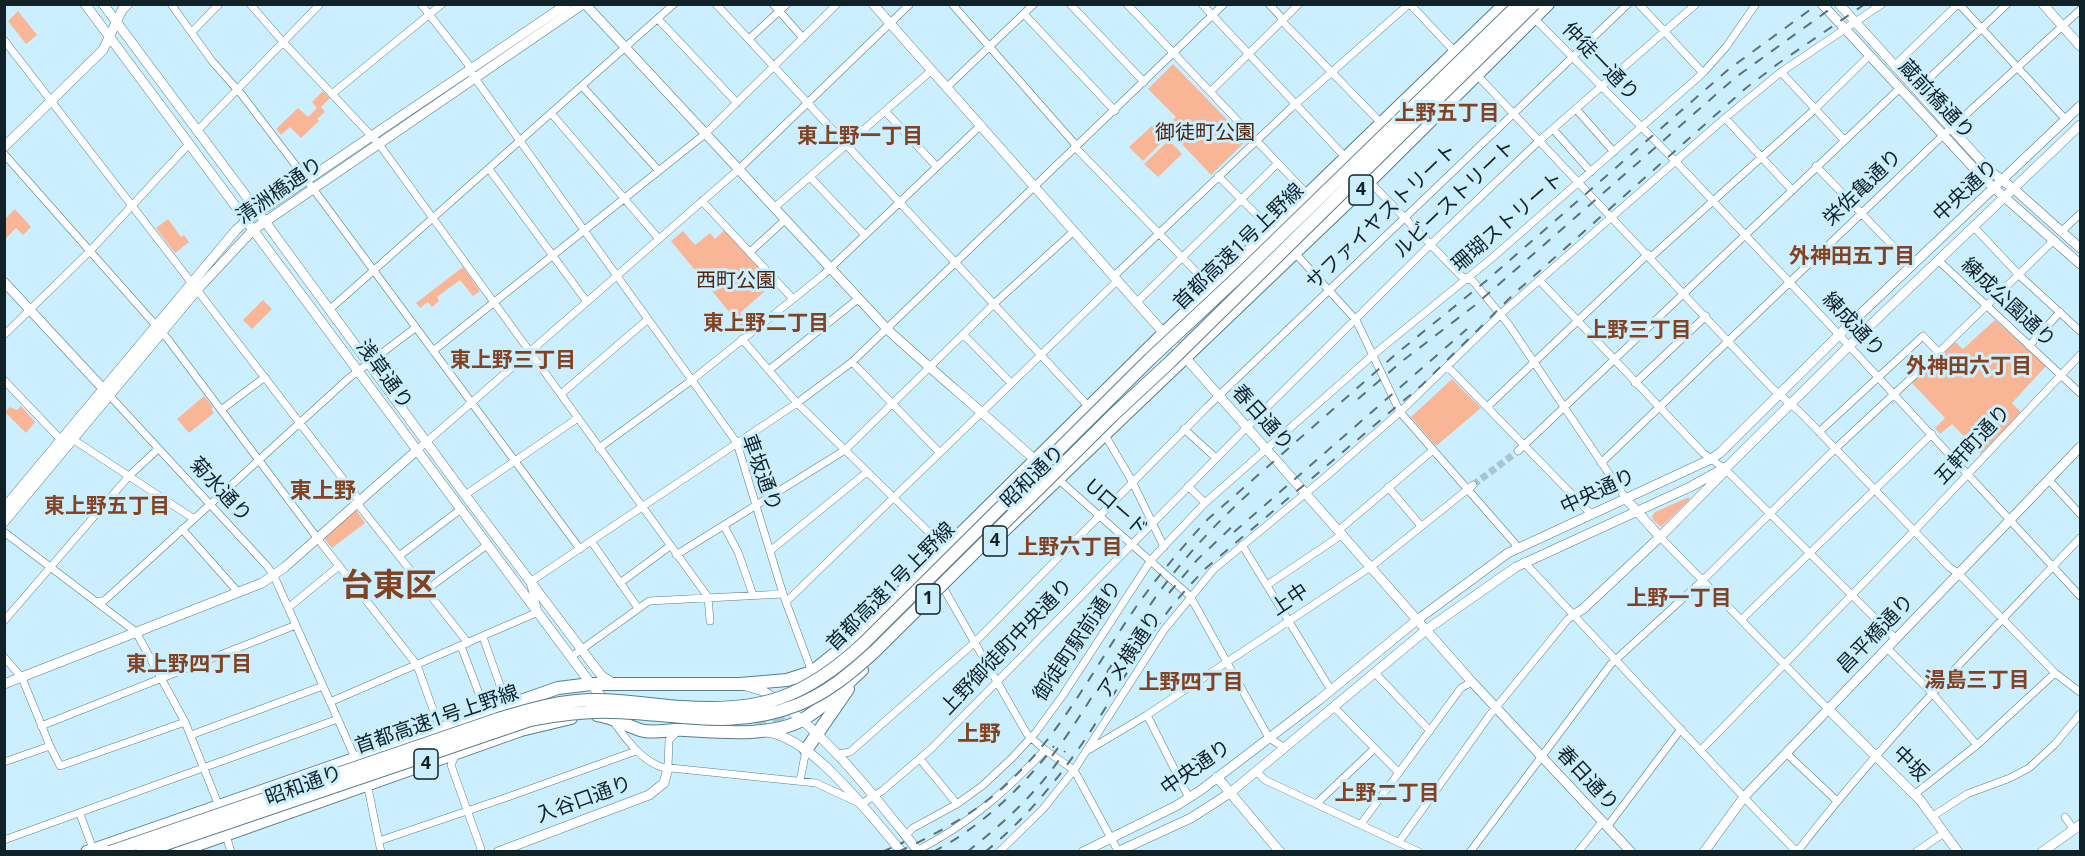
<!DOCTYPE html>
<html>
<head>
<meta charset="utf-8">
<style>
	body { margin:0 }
	#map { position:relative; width:2085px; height:856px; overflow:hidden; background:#ccefff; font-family:"Noto Sans",sans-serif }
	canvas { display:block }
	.frame { position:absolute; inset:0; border:6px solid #102128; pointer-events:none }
</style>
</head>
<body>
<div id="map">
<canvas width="2085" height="856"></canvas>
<div class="frame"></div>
</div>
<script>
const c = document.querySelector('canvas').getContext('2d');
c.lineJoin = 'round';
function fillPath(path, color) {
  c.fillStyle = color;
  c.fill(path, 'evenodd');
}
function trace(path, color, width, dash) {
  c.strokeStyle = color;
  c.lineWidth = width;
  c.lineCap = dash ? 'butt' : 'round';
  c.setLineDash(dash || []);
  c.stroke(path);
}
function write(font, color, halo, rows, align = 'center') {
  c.font = font + ' "Noto Sans","Noto Sans JP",sans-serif';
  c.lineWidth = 6;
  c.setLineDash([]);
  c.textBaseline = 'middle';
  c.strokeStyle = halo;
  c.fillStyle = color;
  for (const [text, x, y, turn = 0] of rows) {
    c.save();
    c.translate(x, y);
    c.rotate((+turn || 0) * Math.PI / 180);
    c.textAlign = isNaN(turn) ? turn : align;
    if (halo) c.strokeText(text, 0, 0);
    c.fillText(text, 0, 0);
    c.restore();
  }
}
fillPath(new Path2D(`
	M 18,11 L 37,35 L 26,44 L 8,21 Z
	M 1173,64 L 1247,140 L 1211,175 L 1166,127 L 1176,117 L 1148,89 Z
	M 323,91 L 330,98 L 321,107 L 325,112 L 317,119 L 319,121 L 301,138 L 290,127 L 281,135 L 276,129 L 298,108 L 308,117 L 317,108 L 312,102 Z
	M 1154,124 L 1167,137 L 1143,161 L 1129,147 Z
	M 1169,140 L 1182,154 L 1158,177 L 1144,164 Z
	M 15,209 L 31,227 L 23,235 L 16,228 L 5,239 L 5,217 L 7,217 Z
	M 168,219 L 181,237 L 184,235 L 189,242 L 175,253 L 156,228 Z
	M 726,229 L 773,284 L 740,313 L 750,325 L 744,330 L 671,241 L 683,231 L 695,245 L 710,233 L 715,239 Z
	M 463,267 L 480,291 L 473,296 L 460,280 L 437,297 L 439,301 L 432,307 L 428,302 L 420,308 L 416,303 Z
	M 263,300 L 272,309 L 252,329 L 243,320 Z
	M 1995,320 L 2046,366 L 2012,403 L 2021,412 L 1981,454 L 1952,424 L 1940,434 L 1935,428 L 1945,418 L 1912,383 L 1955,342 L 1963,349 Z
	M 1452,379 L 1481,408 L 1436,446 L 1411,417 Z
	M 204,396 L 213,407 L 211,409 L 214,413 L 189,433 L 177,419 Z
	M 21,406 L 35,422 L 26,433 L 5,412 L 10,407 L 17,410 Z
	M 1689,497 L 1689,500 L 1661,527 L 1653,520 L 1652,516 L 1655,512 Z
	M 356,510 L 365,523 L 332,548 L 325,539 L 326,536 Z`), '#f9b696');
trace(new Path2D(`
	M 1473,485 L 1518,451`), '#a6c6d4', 7, [7, 3.5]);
trace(new Path2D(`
	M 820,688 L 848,666 L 868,646
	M 757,730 L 789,709`), '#a6c6d4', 12, [12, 6]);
const street = new Path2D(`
	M 171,4 L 212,61 L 242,95 L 303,175 L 580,549
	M 250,4 L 283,42 L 379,144 L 708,597 L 710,621
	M 421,4 L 468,64 L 469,70 L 737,443 L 783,594 L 812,672
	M 716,4 L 1089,407
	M 773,4 L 803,38
	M 952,4 L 1074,143 L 1076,148 L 1211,287
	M 1070,4 L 1144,82
	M 1127,4 L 1307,194
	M 1202,4 L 1346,158
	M 1269,4 L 1280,16 L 1282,21 L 1381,123
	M 1410,4 L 1455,52
	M 1639,4 L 1703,73
	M 1959,4 L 2066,120
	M 1024,14 L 1115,111
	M 1532,16 L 1680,166 L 1828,323 L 2080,596
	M 658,19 L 737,103
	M 192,32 L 219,4
	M 749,39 L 787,4
	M 4,40 L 360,501
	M 1895,65 L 1958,4
	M 1781,72 L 1844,140
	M 1477,75 L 1772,388 L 1802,414 L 1949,567 L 1959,574 L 2055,673 L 2080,692
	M 582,86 L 659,171
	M 947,87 L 1034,4
	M 1917,90 L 2007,4
	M 1210,92 L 1299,4
	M 332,94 L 442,4
	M 1576,109 L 1614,152
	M 885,111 L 936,166
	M 551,113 L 659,239
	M 1725,118 L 1791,189
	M 1553,129 L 1591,172
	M 198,130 L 320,4
	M 4,154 L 167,338 L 321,543 L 417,665 L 440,729
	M 1816,166 L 1912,266
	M 489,169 L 587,302
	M 1218,176 L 1271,229
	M 810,177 L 864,234
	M 1369,181 L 1461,276 L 1473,281 L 1509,325 L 1626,499
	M 702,201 L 793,299
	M 774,208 L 932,70
	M 1974,227 L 2019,275 L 2080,331
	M 2062,231 L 2080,214
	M 750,252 L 785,220
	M 1295,253 L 1356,320 L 1400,412 L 1518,547
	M 1651,257 L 1815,109 L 1870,55
	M 1939,261 L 2080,393
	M 1113,277 L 1291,108 L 1409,4
	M 1539,280 L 1703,453 L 1726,470 L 1896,639
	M 1136,303 L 1278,163
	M 329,310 L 674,4
	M 963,334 L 1011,383
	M 4,335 L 90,251 L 189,144
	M 742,339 L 797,403 L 946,549
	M 2029,346 L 2060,312
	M 433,351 L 705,134 L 837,4
	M 852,362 L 939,452
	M 1448,367 L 1592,515
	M 769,370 L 858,299
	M 4,380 L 62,441
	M 1635,383 L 1706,316
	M 561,394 L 648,319
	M 110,396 L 267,566 L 274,576 L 356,760
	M 1487,407 L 1648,254
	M 221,410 L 265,377
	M 1184,429 L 1216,458
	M 1819,432 L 1923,336 L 1939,353
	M 1105,435 L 1132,481 L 1164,547
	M 74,440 L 194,519
	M 599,448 L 692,380 L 823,275 L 981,125
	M 416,451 L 738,170 L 910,4
	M 1518,451 L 1900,88
	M 1601,463 L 1937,141 L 2080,10
	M 1059,480 L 1190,596 L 1269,738 L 1285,748
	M 2049,480 L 2080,514
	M 1188,486 L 1205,503
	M 1388,487 L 1421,526
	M 465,495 L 578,418
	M 357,503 L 468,643
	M 724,526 L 738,552 L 753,595
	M 182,529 L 238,592
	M 1339,530 L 1433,450
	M 4,532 L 136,632 L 185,722 L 219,806
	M 1660,537 L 1828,709
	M 591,541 L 638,608
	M 1242,545 L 1331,690
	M 770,551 L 867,472
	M 676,555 L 845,450 L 997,301 L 1074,231
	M 399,556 L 461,509
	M 1524,562 L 1755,809 L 1793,848 L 1799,852
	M 620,583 L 670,546
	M 1267,585 L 1343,534
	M 944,589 L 1027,734 L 1045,750 L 1074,770 L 1118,851
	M 426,590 L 487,545
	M 96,601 L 101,602 L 105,600 L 349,378 L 415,328
	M 786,602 L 1117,281
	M 288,608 L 339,566
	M 1741,620 L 1932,434
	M 4,621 L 129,476 L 158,449
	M 483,637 L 507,705
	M 461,646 L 486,712
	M 1887,648 L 1932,693 L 1977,745
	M 4,657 L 22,678 L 50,746 L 60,766 L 185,722
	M 571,657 L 649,601 L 783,594
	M 1375,673 L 1430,731
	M 330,702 L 538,612 L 530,582 L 797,403 L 852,362 L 1224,4
	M 1334,707 L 1399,773
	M 1147,715 L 1189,798
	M 613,721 C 627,740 639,758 661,767 L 816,783 L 861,804 L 882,791 L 932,748 L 1246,428 L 1430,245 L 1539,141 L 1696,4
	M 41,726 L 296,625
	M 191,735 L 323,686
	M 1090,749 L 1147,715 L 1372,566 L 1473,485
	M 1701,750 L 1918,527 L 2080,355
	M 1786,753 L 1837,801
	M 456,754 L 451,765 L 481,849 L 480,852
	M 838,754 L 850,752 L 975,642 L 1207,407 L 1628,4
	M 920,759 L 957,804
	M 4,762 L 50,746
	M 668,768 L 669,740 L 678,731
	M 1257,772 L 1265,780 L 1419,852
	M 800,781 L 806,750
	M 367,783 L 381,852
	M 1915,794 L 1977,745 L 2055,673
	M 1316,804 L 1374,749
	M 80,814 L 93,849
	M 1933,816 L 1967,794 L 2010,778 L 2029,768 L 2055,744 L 2080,714
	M 2065,817 L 2074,830
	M 1361,824 L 1461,688 L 1472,682
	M 1607,827 L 1681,729
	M 226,835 L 231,852
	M 906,835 L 913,828 L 957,804 L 982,786 L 1012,758 L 1036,732 L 1063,695 L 1151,560 L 1205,503 L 1373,355 L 1492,258 L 1703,73 L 1726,47 L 1756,4
	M 4,840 L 338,719
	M 379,841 L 505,798 L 636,751
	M 1399,842 L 1489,716 L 1568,619 L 1575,614
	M 918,850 C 969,824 1006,791 1045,750
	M 999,852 L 1043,809 L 1074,770 L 1164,630 L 1214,569 L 1323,479 L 1400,412 L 1504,311 L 1725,118 L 1781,72 L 1882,4
	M 1470,852 L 1611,664 L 1702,581 L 1835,449 L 1936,355 L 2054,240
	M 1578,852 L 1602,822
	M 1797,852 C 1883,740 1983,640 2080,538
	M 1916,852 L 1944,833`);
const secondary = new Path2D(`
	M 85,4 L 591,684 L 606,702
	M 103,4 L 258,212 L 465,495 L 597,670 L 602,676 L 613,683
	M 585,4 L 888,330 C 936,374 987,416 1035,460
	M 873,4 L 1472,682 L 1631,852
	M 1822,4 L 1983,178 L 2080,264
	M 1839,4 L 1990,171 L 2014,189 L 2080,248
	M 2043,4 L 2080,46
	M 4,147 L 103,50 L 122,10 L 128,4
	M 4,282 L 109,395
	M 1626,499 L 1660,537
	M 4,508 L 236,230 L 246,221 L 567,4
	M 4,522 L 197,290 L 253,230 L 583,4
	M 1575,614 L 1583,609 L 1660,537 L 1725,471
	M 4,684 L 262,583 L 285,567 L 416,451
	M 746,686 L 763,691 L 771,696 C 830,737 874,796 919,852
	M 1828,709 L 1920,800 L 1958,852
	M 767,732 C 815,739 870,816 902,852
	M 1217,777 L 1280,852
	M 498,852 L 649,795 L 664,783 L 668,768
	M 1083,852 L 1176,806 L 1201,790 L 1319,700 L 1417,620 L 1508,553 L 1709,460 L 1720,453 L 1848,326 L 2080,106
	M 1117,852 L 1191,818 L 1230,793 L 1426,630 L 1516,567 L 1690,487 L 1728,466 L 1858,337 L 2080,125
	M 1704,852 L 1744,797 L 2080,447
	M 2042,852 L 2080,825`);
const highway = new Path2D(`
	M 990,544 L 1369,182 L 1548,4
	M 597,715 C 614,717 628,727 644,731 C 659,733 671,729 685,730 C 720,732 772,737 802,720 C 824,707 843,687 862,670
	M 806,750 L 848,689
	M 87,852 L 558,688 L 591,684 L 740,684 L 787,680 L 812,672 L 857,636 L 1163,334 L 1505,4
	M 177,852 L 521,730 L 571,718`);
trace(street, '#557e90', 8);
trace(secondary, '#557e90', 10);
trace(highway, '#557e90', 14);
trace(street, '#fff', 7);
trace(secondary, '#fff', 9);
trace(highway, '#fff', 12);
trace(new Path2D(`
	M 1358,399 L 1401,362 L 1474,306 L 1736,77 L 1837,4
	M 1234,532 L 1467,329
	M 1169,593 L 1197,560 L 1237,522
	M 1052,756 C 1086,711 1112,661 1144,614 C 1175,567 1213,525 1256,487
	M 882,852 L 904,842
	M 898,852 C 938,833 978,812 1010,781 C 1063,731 1095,666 1136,607 C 1158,576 1182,547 1208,519 L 1396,354 L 1486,281 L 1729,69 L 1818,4
	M 933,852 C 981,827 1022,788 1054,746
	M 967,852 C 1004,823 1040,790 1065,751
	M 985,852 C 1026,819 1061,776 1090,732 C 1114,696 1134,658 1159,624 C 1173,603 1189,586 1206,568 L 1422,385 L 1517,291 L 1746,88 L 1779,63 L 1865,4`), '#59717c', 2, [10, 10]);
const highwayBridge = new Path2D(`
	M 110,852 L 498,719 C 530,709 561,700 596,700 C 624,700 653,705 682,707 C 761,713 806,697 864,643 L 1150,359 L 1241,274 L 1519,4
	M 142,852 L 530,720 C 557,715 584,711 611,712 C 677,713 731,731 797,705 C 827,693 851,673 875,651 L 1112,416 L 1170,362 L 1534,4`);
trace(highwayBridge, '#557e90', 14, []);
trace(highwayBridge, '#fff', 12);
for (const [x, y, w] of [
	[1361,190,24],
	[995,541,24],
	[928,599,24],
	[426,764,24]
]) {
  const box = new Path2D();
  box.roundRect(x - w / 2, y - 15, w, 30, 4.5);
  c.fillStyle = '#ccefff';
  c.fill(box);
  trace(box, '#102128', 1.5);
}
write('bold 18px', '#102128', null, [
	["4",1361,190],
	["4",995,541],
	["1",928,599],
	["4",426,764]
]);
write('20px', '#102128', '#ccefff', [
	["仲徒一通り",1600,62,46],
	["蔵前橋通り",1936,100,47],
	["栄佐亀通り",1863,188,-44],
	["清洲橋通り",280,191,-35],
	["中央通り",1966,191,-43],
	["ルビーストリート",1455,199,-44],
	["サファイヤストリート",1382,217,-44],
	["珊瑚ストリート",1508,222,-41],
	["首都高速1号上野線",1239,247,-44],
	["練成公園通り",2008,303,43],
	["練成通り",1853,325,47],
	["浅草通り",384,375,54],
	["春日通り",1262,418,48],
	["五軒町通り",1973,445,-47],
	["車坂通り",761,473,70],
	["昭和通り",1033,477,-44],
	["菊水通り",220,490,47],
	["中央通り",1598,492,-25],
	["Uロード",1116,508,41],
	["首都高速1号上野線",891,587,-45],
	["上中",1290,600,-34],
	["昌平橋通り",1876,634,-46],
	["御徒町駅前通り",1078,641,-56],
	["上野御徒町中央通り",1007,647,-46],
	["アメ横通り",1130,655,-57],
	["首都高速1号上野線",437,720,-19],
	["中坂",1910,764,45],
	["中央通り",1196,768,-35],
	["春日通り",1587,779,47],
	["昭和通り",304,786,-20],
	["入谷口通り",584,800,-20]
]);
write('20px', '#50230a', '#ccefff', [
	["御徒町公園",1205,133],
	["西町公園",736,281]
]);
write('bold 21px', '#834221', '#ccefff', [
	["上野五丁目",1447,114],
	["東上野一丁目",860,137],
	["外神田五丁目",1852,257],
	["東上野二丁目",766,324],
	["上野三丁目",1639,331],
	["東上野三丁目",513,361],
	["外神田六丁目",1969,367],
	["東上野五丁目",107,507],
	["上野六丁目",1070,548],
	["上野一丁目",1679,599],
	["東上野四丁目",189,665],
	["湯島三丁目",1977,681],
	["上野四丁目",1191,683],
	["上野二丁目",1387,794]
]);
write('bold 22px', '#834221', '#ccefff', [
	["東上野",323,492],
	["上野",979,735]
]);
write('bold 32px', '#834221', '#ccefff', [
	["台東区",389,587]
]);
</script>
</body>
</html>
